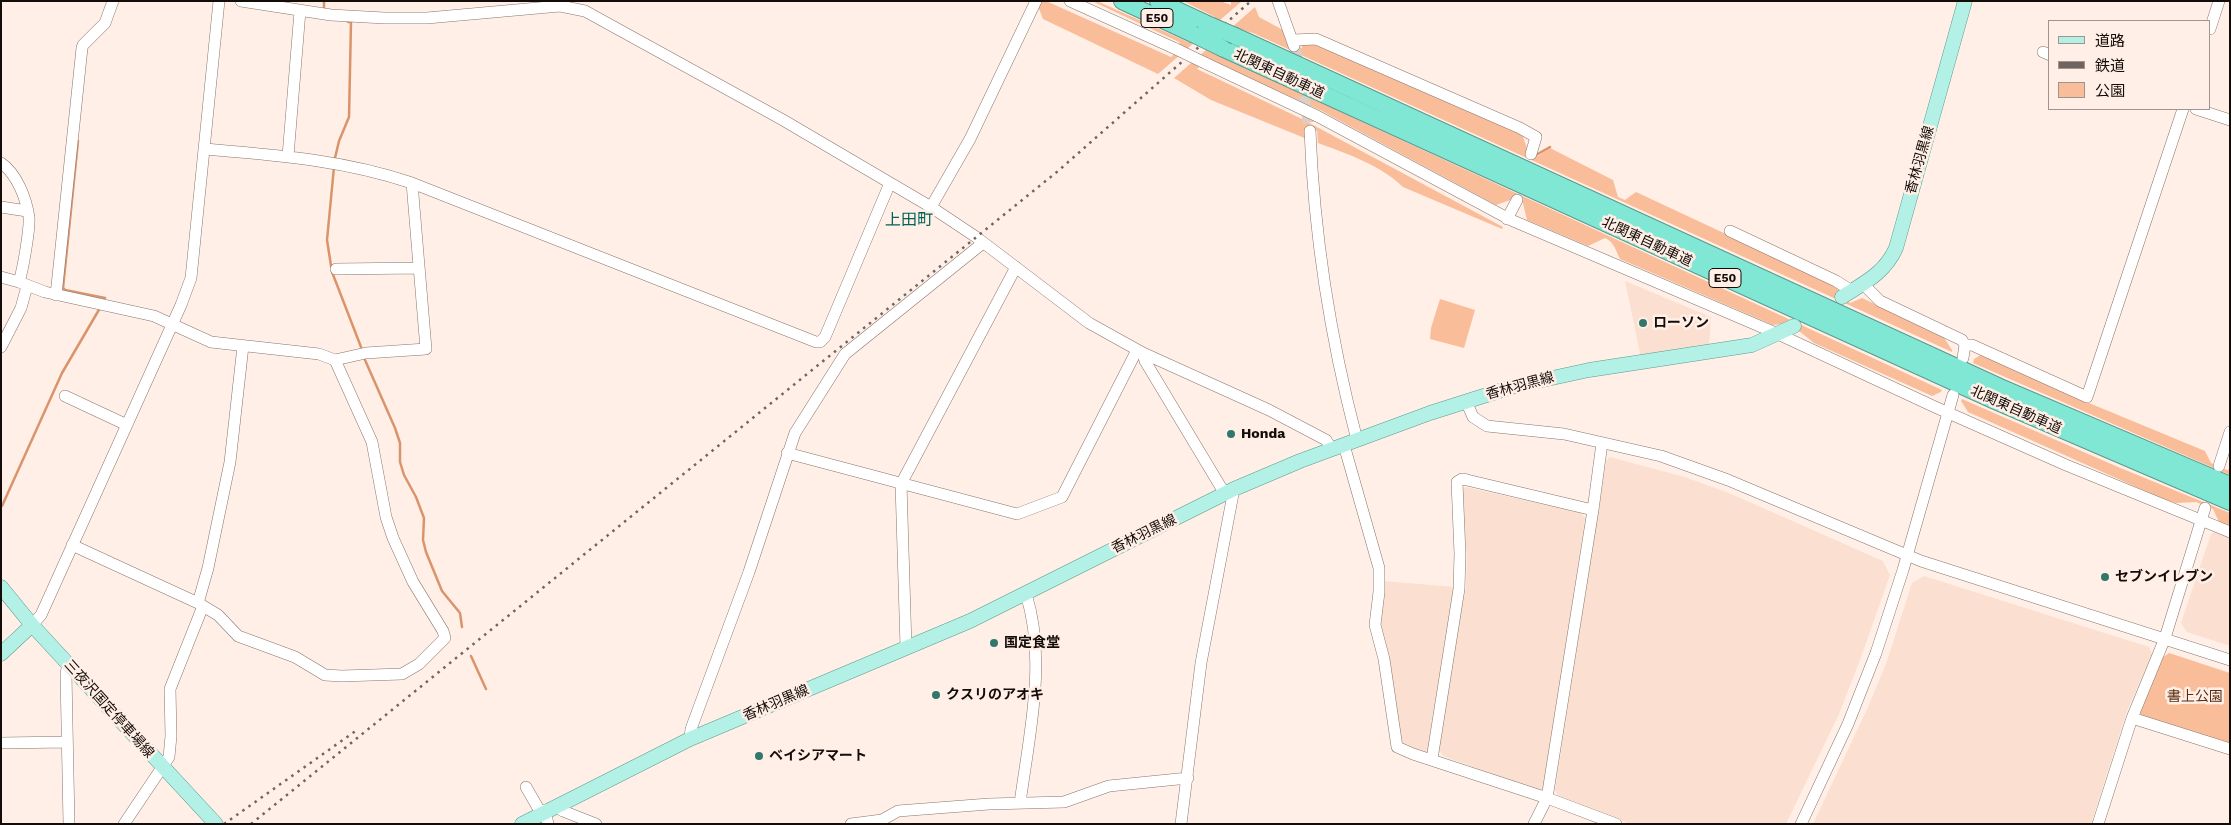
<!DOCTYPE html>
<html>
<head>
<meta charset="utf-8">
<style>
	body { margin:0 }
	#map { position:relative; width:2231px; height:825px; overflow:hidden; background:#ffefe6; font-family:"Work Sans","Noto Sans JP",sans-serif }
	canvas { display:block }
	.frame { position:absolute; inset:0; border:2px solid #130c09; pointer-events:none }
	.legend { position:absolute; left:2048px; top:20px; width:162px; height:90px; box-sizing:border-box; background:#ffefe6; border:1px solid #a1948e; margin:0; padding:6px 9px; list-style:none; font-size:15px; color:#130c09 }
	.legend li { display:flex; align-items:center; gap:10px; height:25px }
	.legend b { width:25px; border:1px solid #a1948e }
</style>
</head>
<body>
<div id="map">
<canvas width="2231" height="825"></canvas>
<div class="frame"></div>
<ul class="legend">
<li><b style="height:6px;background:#b3f1e6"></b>道路</li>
<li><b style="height:6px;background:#6f645f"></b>鉄道</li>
<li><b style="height:14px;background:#fabd9a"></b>公園</li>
</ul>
</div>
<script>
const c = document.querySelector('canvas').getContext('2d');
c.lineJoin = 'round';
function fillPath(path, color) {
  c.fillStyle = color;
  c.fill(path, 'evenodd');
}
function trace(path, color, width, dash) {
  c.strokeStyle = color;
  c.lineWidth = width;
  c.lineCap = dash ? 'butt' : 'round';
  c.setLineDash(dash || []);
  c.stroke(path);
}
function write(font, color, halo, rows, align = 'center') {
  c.font = font + ' "Work Sans","Noto Sans JP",sans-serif';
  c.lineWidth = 5;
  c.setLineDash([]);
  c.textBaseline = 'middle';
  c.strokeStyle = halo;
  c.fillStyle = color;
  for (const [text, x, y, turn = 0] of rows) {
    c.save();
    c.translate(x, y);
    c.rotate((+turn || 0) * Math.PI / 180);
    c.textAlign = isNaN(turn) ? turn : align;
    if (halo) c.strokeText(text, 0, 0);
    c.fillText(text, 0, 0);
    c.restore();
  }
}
fillPath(new Path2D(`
	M 1625,281 L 1711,317 L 1709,348 L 1641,358 Z
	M 1610,457 L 1685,477 L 1729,493 L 1883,561 L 1890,575 L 1860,660 L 1839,714 L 1786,824 L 1630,824 L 1558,796 L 1555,790 L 1606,461 Z
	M 1466,487 L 1581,513 L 1585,518 L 1544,788 L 1537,790 L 1443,756 L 1439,750 L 1458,623 L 1466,588 L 1467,557 L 1461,492 Z
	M 2216,531 L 2230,537 L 2230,646 L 2187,632 L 2181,623 L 2211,534 Z
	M 1924,576 L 2149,647 L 2152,654 L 2127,711 L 2091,824 L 1813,824 L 1868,707 L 1886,664 L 1912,583 Z
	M 1383,581 L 1456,587 L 1432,719 L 1428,754 L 1401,744 L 1380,624 Z`), '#fbe0d1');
fillPath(new Path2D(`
	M 1036,1 L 1046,1 L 1171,57 L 1182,47 L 1179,42 L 1092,1 L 1097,1 L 1188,42 L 1215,17 L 1183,1 L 1220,1 L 1231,5 L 1231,1 L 1242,1 L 1158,74 L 1043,19 Z
	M 1255,7 L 1259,17 L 1283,30 L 1290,46 L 1302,48 L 1302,45 L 1313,44 L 1522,134 L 1527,148 L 1527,152 L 1538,156 L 1550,148 L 1613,180 L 1618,197 L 1625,200 L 1636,192 L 1835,285 L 1840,292 L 1838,294 L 1850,303 L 1862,298 L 1943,336 L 1952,350 L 1952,352 L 1253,33 L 1239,29 L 1213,53 L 1942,390 L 1941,392 L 1932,396 L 1814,343 L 1789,323 L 1773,325 L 1620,259 C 1616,251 1614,242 1605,238 L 1588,246 L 1527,220 L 1523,203 L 1513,199 L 1496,205 L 1320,110 L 1207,59 L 1197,69 L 1302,119 L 1503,227 L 1502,229 L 1403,187 C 1382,166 1346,153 1318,143 L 1317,131 L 1305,130 L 1307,139 L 1211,100 L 1174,78 Z
	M 1440,299 L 1475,310 L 1464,348 L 1430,339 L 1431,328 Z
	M 1982,354 L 2089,403 L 2205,451 L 2211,463 L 2227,470 L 2230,469 L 2230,475 L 1973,363 L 1974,359 Z
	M 1962,399 L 2118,467 L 2230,513 L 2230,527 L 2219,522 L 2213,509 L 2196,502 L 2176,503 L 2163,499 L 1968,412 L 1961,401 Z
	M 2169,653 L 2230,673 L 2230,745 L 2141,715 L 2140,710 L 2162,658 Z`), '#fabd9a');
trace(new Path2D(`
	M 324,10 L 324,1
	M 78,141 L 63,288 L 65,290 L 105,298
	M 1536,155 L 1550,147
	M 335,158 L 339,141 L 349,117 L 351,22 L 348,22
	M 334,167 L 327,240 L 332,272 L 361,347
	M 365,360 L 395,428 L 400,443 L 400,462 L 404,475 L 416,497 L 424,518 L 423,540 L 426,552 L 442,591 L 460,613 L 462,627
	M 2,506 L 62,373 L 100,308
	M 471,656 L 486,689`), '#da946b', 2.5);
trace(new Path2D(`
	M 1295,47 L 1310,131`), '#dccdc5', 11, [11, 5.5]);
const minor = new Path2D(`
	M 241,1 L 331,15 L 384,18 L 427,18 L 560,6 L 585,11 L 783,120 L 931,207 L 976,237 L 1089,323 L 1143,353 L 1269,410 L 1326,440 L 1332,449
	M 1070,1 L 1176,49
	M 1278,1 L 1294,46
	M 2210,29 L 2219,1
	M 1293,40 L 1316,39 L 1520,128 L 1536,137 L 1531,154
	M 2043,52 L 2050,55
	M 1205,63 L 1317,116 L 1511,220 L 1778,334 L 1935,407 L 2066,465 L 2230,532
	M 2196,109 L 2230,120
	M 1310,131 C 1314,233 1331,341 1357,440
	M 205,149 C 276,155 344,160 412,183 L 816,342 L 820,342 L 825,337 L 890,183
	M 288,156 L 300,11
	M 1,163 C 17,174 26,198 29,217 C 30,229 23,269 19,282
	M 1,207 L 27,211
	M 931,207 L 970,139 L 1036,1
	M 1507,219 L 1517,200
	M 1730,231 L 1836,281 L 1852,291
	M 336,269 L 419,268
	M 1,277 L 19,282 L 45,292 L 154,316 L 211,342 L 319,354 L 335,360 L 372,442 L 386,517 L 393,538 L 413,582 L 443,631 L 445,638 L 419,664 L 402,674 L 342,676 L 325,675 L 295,657 L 238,636 L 218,615 L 198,603 L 72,545
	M 1863,284 L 1880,301 L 1962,340 L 1965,345 L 1963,358
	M 56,295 L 82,48 L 83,45 L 105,23 L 113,1
	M 1965,345 L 1972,345 L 2087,397 L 2183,109
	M 1,347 L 21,308 L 27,286
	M 1143,353 L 1145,361 L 1225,494
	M 335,360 L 366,353 L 426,349 L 412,183
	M 65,396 L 127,425
	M 1466,401 L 1473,417 L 1487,426 L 1564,434 L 1661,456 L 1728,480 L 1921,561 L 2230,660
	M 1344,445 L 1379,568 L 1379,592 L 1375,625 L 1384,659 L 1397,747 L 1413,754 L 1547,798 L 1616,824
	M 787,453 L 1017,514 L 1062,497 L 1137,350
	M 2219,466 L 2230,432
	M 198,603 L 208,568 L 230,462 L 243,346
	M 32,625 L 41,615 L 181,305 L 191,278 L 219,1
	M 906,647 L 901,484 L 1016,267
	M 68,663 L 66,674 L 69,824
	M 2132,718 L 2230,749
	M 690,739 L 691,729 L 749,572 L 795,433 L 845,354 L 983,243
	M 1,743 L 67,742
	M 1432,759 L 1459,589 L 1460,554 L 1457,482 L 1462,479 L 1467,480 L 1593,510
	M 526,787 L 541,813
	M 1020,803 C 1029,736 1047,660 1026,594
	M 555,806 L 563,811 L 596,824
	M 545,810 L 548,824
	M 124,824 L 169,757 L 171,736 L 170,689 L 203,606
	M 851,824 L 882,820 L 898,811 L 989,804 L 1064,802 L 1109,786 L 1188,778
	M 1181,824 L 1201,663 L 1234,489
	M 1534,824 L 1547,798 L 1593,510 L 1602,443
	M 1801,824 L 1848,724 L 1876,653 L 1903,570 L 1953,395
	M 2098,824 L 2132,718 L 2165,638 L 2205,508`);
const major = new Path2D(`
	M 1842,297 C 1864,283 1885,273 1896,248 L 1965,1
	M 1,587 L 32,625 L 216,824
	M 1,654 L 32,625
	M 522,824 L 690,739 L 970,621 L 1234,489 L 1300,461 L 1430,413 L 1515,386 L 1589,370 L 1752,345 L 1794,326`);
const highway = new Path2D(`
	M 1122,1 L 1193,34
	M 1158,1 L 1205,23
	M 1235,36 L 2000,387 L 2230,485
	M 1222,48 L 1995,401 L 2230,502`);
trace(minor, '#87766d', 12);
trace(major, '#5a9a8e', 15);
trace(highway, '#5a9a8e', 18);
trace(minor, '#fff', 11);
trace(major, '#b3f1e6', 14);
trace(highway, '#81e7d5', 16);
trace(new Path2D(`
	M 224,824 L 357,730
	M 251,824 L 1058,171 L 1251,1`), '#6f645f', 2.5, [2.5, 5]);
const minorBridge = new Path2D(`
	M 1176,49 L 1205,63`);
const highwayBridge = new Path2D(`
	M 1205,23 L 1235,36
	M 1193,34 L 1222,48`);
trace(minorBridge, '#87766d', 12, []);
trace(highwayBridge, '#5a9a8e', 18, []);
trace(minorBridge, '#fff', 11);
trace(highwayBridge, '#81e7d5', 16);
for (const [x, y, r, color] of [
	[1643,323,5,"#32776c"],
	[1231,434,5,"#32776c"],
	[2105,577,5,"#32776c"],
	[994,643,5,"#32776c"],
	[936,695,5,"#32776c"],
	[759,756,5,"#32776c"]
]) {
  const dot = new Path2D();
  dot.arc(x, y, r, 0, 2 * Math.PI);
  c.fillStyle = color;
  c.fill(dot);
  trace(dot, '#ffefe6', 2);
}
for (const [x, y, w] of [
	[1157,18,32],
	[1725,278,32]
]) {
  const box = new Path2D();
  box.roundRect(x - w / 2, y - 9.5, w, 19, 4);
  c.fillStyle = '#ffefe6';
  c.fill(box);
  trace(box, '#130c09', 1);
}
write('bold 12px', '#130c09', null, [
	["E50",1157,18],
	["E50",1725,278]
]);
write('14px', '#130c09', '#ffefe6', [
	["北関東自動車道",1279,74,25],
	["香林羽黒線",1920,160,-74],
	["北関東自動車道",1647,242,25],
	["香林羽黒線",1520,386,-15],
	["北関東自動車道",2016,410,24],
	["香林羽黒線",1144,534,-26],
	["香林羽黒線",776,703,-23],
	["三夜沢国定停車場線",109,709,48]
]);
write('bold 14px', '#130c09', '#ffefe6', [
	["ローソン",1653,323],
	["Honda",1241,434],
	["セブンイレブン",2115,577],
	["国定食堂",1004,643],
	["クスリのアオキ",946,695],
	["ベイシアマート",769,756]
], 'left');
write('14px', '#5c2e10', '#ffefe6', [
	["書上公園",2195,697]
]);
write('16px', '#026357', '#ffefe6', [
	["上田町",909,220]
]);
</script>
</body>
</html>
